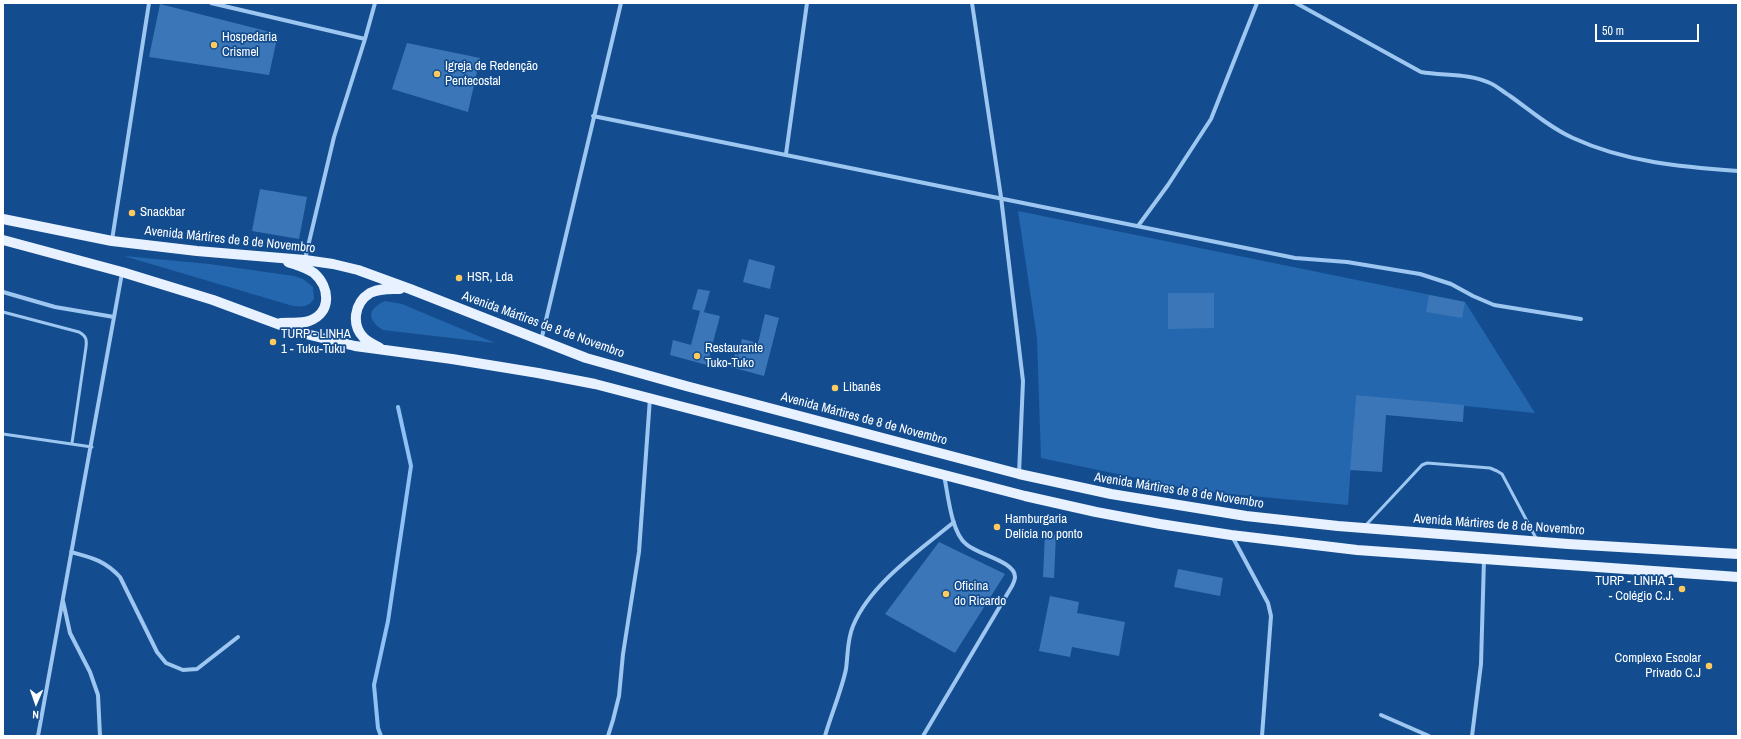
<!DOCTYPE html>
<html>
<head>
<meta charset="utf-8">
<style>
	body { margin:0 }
	#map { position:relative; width:1741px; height:739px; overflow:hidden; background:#134d8f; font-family:"Archivo Narrow",sans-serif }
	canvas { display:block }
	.frame { position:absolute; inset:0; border:4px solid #fff; pointer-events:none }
	.north { position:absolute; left:16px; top:683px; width:40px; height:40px; -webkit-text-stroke:3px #134d8f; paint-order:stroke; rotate:182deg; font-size:11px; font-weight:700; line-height:16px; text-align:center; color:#fff }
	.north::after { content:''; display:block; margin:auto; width:14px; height:18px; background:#fff; clip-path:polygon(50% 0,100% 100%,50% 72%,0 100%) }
	.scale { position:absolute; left:1595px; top:24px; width:104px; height:18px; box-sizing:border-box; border:2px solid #fff; border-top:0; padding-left:5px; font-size:12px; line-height:14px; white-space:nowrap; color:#fff; -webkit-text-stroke:3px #134d8f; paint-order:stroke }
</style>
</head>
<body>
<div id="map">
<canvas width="1741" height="739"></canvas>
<div class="frame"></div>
<div class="north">N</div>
<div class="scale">50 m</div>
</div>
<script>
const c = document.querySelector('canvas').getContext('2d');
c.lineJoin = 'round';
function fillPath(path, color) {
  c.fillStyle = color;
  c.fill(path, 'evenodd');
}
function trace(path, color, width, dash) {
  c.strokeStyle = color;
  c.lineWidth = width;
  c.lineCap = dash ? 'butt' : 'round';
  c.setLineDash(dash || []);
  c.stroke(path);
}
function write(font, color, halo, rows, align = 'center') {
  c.font = font + ' "Archivo Narrow",sans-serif';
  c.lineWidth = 3.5;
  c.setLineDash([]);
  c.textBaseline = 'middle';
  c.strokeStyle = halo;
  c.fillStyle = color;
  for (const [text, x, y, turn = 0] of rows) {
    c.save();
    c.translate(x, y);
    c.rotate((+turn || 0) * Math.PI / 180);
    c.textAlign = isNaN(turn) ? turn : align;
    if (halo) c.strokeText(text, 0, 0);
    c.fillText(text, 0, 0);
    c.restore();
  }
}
fillPath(new Path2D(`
	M 1018,211 L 1465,302 L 1535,413 L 1356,395 L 1348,505 L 1198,491 L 1041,458 L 1037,338 Z
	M 124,256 L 209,264 L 294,276 L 303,279 L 313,287 L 314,299 C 308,307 303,307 293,306 Z
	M 385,301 L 402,304 L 495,343 L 383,330 C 366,319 368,309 385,301 Z`), '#2467ae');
trace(new Path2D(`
	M 381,736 L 378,728 L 374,685 L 388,621 L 411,466 L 398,407`), '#8fc1f5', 4);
fillPath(new Path2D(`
	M 160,4 L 278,34 L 269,75 L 149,57 Z
	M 407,43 L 480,58 L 468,112 L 392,89 Z
	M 260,189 L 307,197 L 299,239 L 252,231 Z
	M 749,259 L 775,266 L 770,289 L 743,282 Z
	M 698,289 L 710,291 L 704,312 L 703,312 L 720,316 L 707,365 L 670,355 L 673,340 L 691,345 L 700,311 L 692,309 Z
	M 1168,293 L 1214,293 L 1214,328 L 1168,329 Z
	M 1429,295 L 1465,302 L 1462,318 L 1426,312 Z
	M 765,314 L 779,318 L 764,376 L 731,367 L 735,354 L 738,355 L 742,339 L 758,343 Z
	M 1356,395 L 1464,405 L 1463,422 L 1386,415 L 1382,472 L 1350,470 Z
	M 1045,533 L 1056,535 L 1054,578 L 1043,577 Z
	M 939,542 L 1005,574 L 955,653 L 885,614 Z
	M 1178,569 L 1223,578 L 1220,596 L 1174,587 Z
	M 1050,596 L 1079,602 L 1077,613 L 1125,622 L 1119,656 L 1072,647 L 1070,657 L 1039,651 Z`), '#3b77b8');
trace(new Path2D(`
	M 3,312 L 79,332 C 86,336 87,339 86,347 L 72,443
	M 3,434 L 92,447
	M 1365,526 L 1422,465 L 1427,463 L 1490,468 L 1497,471 L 1502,474 L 1537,540`), '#9dc6f1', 3);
trace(new Path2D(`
	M 211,3 L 365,39
	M 972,3 L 1001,197 L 1023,381 L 1019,474
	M 1296,3 L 1421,72 C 1443,76 1469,73 1490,83 C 1497,86 1503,92 1510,96 C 1530,110 1550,128 1573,138 C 1625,162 1681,167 1738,171
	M 593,116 L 1295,258 L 1347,262 L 1420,274 L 1451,284 L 1473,296 L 1494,305 L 1581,319
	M 786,154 L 807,3
	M 1138,226 L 1168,185 L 1211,119 L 1257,3
	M 112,240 L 149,3
	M 305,259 L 334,137 L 365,39 L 375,3
	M 3,292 L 55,307 L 114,317
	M 541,341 L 621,3
	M 1232,536 L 1268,603 L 1271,616 L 1262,736
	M 71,552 C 92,558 104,560 120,577 L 157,652 L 166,663 L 183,670 L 197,669 L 238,637
	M 63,601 L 70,633 L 90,672 L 98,695 L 100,736
	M 1381,715 L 1429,736
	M 38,736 L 122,273
	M 608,736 L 613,720 L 619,696 L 623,654 L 639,552 L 650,398
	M 825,736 C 831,715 842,689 846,669 C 848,655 847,640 853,626 C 870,584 920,550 954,522
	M 923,736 L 1012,586 C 1013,584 1015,580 1015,577 C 1015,561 978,555 966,544 C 951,532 948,494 944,475
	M 1472,736 L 1481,664 L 1484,559`), '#9dc6f1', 4);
trace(new Path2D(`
	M 3,219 L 112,241 L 197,251 L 305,260 L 333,264 L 358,270 L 410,289 L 586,358 L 686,386 L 1019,474 L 1111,494 L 1246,516 L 1338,526 L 1568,544 L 1738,554
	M 3,240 L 122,272 L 213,300 L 302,333 L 355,346 L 452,359 L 538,373 L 595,384 L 1025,496 L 1096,512 L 1160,524 L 1231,535 L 1357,550 L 1738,577
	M 281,323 C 290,322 301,324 309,321 C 332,313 330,287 314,273 C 307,268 296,265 288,262
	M 380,348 C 375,345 368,342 364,338 C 351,325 354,303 370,293 C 380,288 390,289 400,289`), '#e7f1ff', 10);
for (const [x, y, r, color] of [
	[214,45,4,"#ffcb5d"],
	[437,74,4,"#ffcb5d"],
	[132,213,4,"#ffcb5d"],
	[459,278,4,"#ffcb5d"],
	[273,342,4,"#ffcb5d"],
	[697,356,4,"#ffcb5d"],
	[835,388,4,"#ffcb5d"],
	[997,527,4,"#ffcb5d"],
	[1682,589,4,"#ffcb5d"],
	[946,594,4,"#ffcb5d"],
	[1709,666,4,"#ffcb5d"]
]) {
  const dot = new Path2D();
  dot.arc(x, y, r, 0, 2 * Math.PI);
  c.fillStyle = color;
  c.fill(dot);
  trace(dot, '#134d8f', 1.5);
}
write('13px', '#fff', '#134d8f', [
	["Hospedaria",222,38],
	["Crismel",222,53],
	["Igreja de Redenção",445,67],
	["Pentecostal",445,82],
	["Snackbar",140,213],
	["HSR, Lda",467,278],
	["TURP - LINHA",281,335],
	["1 - Tuku-Tuku",281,350],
	["Restaurante",705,349],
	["Tuko-Tuko",705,364],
	["Libanês",843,388],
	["Hamburgaria",1005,520],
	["Delícia no ponto",1005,535],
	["TURP - LINHA 1",1674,582,"right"],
	["- Colégio C.J.",1674,597,"right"],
	["Oficina",954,587],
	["do Ricardo",954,602],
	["Complexo Escolar",1701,659,"right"],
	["Privado C.J",1701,674,"right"]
], 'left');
write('13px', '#fff', '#134d8f', [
	["Avenida Mártires de 8 de Novembro",230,240,6],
	["Avenida Mártires de 8 de Novembro",543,325,20],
	["Avenida Mártires de 8 de Novembro",864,419,15],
	["Avenida Mártires de 8 de Novembro",1179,491,9],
	["Avenida Mártires de 8 de Novembro",1499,525,4]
]);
</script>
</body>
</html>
